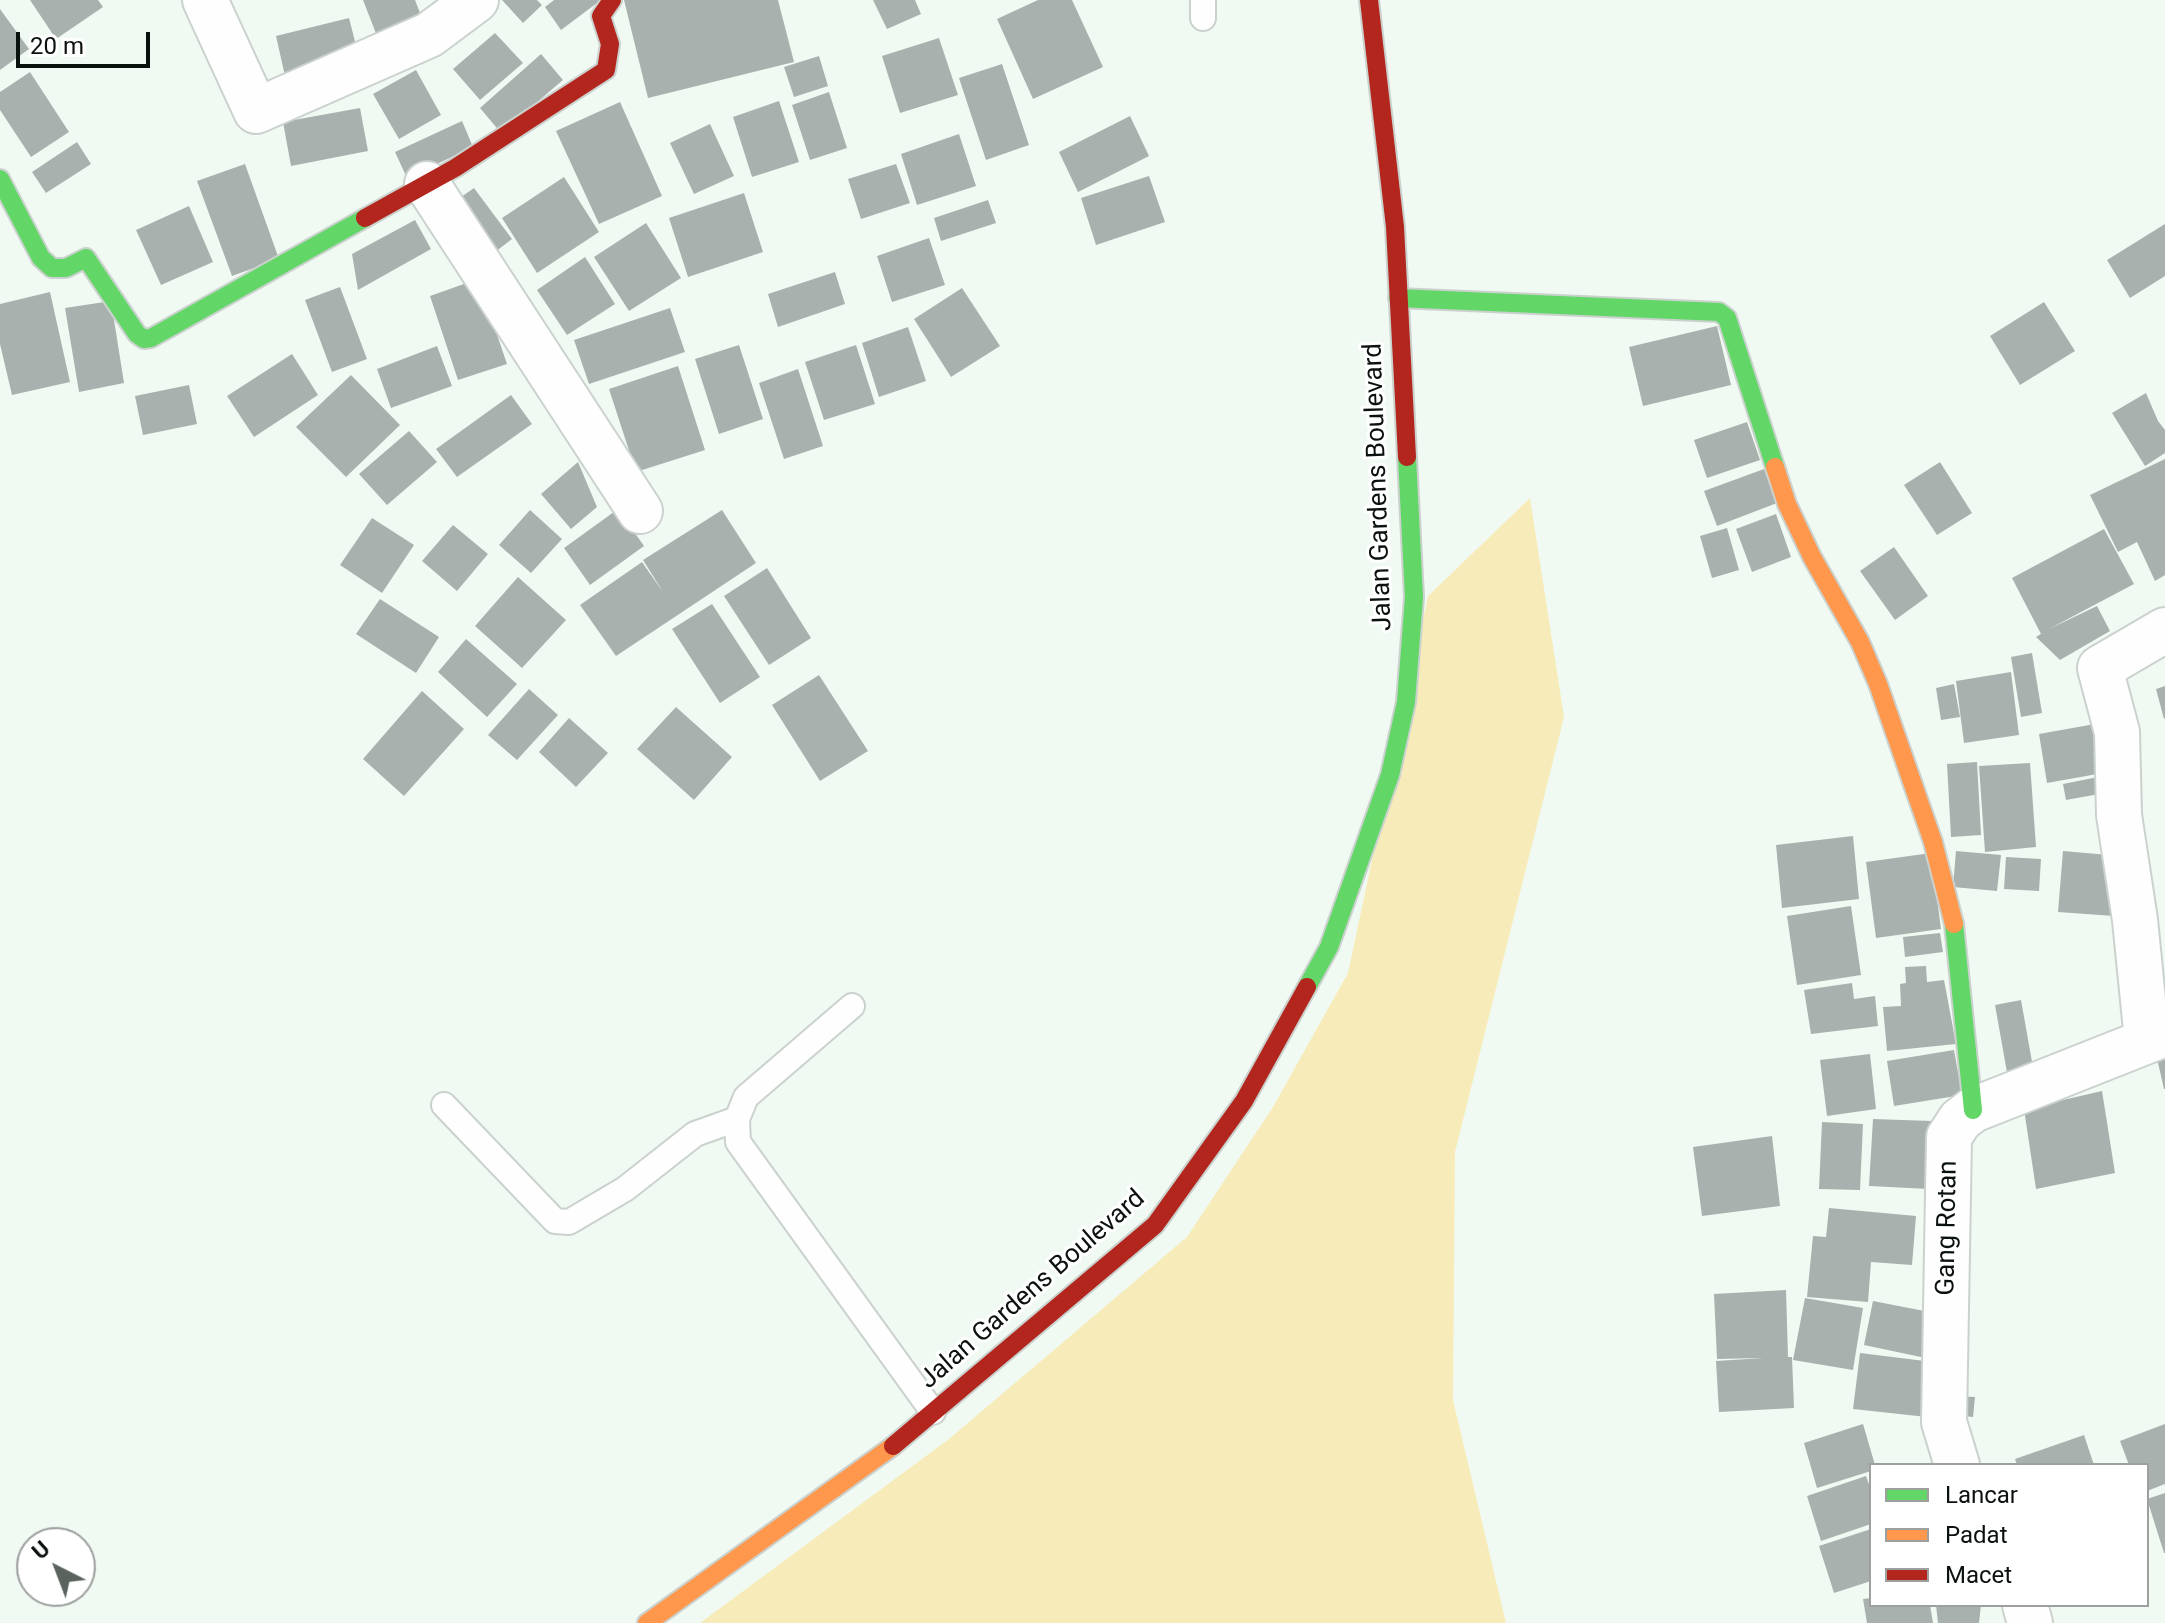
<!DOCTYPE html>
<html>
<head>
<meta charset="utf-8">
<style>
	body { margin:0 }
	#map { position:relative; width:2165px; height:1623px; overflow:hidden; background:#f0faf3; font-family:Roboto,sans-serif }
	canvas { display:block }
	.legend { position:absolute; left:1869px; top:1463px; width:280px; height:144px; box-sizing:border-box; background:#fff; border:2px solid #9da09e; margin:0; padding:10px 14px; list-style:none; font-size:24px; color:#0b110d }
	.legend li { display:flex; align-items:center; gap:16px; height:40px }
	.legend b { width:40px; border:2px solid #9da09e }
	.north { position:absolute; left:16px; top:1527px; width:80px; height:80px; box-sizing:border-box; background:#fff; border:2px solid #9da09e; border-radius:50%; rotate:318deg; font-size:22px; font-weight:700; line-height:32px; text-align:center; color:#0b110d }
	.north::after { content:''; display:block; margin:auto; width:28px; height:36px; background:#5b635e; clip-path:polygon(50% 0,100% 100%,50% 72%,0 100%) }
	.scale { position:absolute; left:16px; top:32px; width:134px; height:36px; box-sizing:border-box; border:4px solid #0b110d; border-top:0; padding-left:10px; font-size:24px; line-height:28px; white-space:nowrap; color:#0b110d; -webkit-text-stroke:6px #fff; paint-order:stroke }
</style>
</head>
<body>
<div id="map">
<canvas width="2165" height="1623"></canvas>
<ul class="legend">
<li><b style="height:10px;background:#63d668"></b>Lancar</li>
<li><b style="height:10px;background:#ff974d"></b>Padat</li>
<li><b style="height:10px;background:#b3261e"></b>Macet</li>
</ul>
<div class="north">U</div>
<div class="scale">20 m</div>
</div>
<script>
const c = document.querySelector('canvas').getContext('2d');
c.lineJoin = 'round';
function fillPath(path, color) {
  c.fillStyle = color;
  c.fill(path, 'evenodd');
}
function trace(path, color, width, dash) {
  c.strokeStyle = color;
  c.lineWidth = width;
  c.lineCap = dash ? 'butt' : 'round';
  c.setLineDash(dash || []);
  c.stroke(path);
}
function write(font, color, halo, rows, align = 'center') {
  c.font = font + ' Roboto,sans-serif';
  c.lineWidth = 6;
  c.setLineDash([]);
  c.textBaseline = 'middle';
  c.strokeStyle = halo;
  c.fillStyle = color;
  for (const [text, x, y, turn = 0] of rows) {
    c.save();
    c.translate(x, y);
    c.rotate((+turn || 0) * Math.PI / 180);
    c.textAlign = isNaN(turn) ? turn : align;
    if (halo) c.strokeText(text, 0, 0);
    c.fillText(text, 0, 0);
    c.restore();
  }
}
fillPath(new Path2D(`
	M 1530,498 L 1564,717 L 1455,1152 L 1453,1400 L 1506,1623 L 700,1623 L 949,1439 L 1187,1237 L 1273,1107 L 1348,973 L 1428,596 Z`), '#f7ecb9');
fillPath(new Path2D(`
	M 30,0 L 98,0 L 103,7 L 56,39 Z
	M 363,0 L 415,0 L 422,18 L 377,36 Z
	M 502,0 L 537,0 L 542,5 L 523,23 Z
	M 554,0 L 601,0 L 561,30 L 545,7 Z
	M 624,0 L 778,0 L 794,62 L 648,98 Z
	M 873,0 L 915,0 L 921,14 L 887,29 Z
	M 1038,0 L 1072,0 L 1103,67 L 1033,99 L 997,19 Z
	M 0,9 L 29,49 L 0,70 Z
	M 349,18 L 359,57 L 285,76 L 276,36 Z
	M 495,33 L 523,63 L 480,100 L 453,69 Z
	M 939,38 L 958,95 L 900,113 L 882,56 Z
	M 541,54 L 563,80 L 501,133 L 480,108 Z
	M 819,56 L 828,86 L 794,97 L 784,67 Z
	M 1002,64 L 1029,145 L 986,160 L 959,78 Z
	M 416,70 L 441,115 L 399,139 L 373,94 Z
	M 30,72 L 69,132 L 31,157 L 0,110 L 0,92 Z
	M 829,92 L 847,148 L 810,160 L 792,105 Z
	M 779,101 L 799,162 L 752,177 L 733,117 Z
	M 620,102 L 662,196 L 599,224 L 556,131 Z
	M 360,108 L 368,151 L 291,166 L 283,122 Z
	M 1130,116 L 1149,156 L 1078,192 L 1059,152 Z
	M 462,121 L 473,147 L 407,178 L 395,152 Z
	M 710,124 L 734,176 L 694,194 L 670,143 Z
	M 959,134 L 976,186 L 917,205 L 901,154 Z
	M 77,142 L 91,164 L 46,193 L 32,172 Z
	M 245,164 L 279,259 L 232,276 L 197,181 Z
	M 896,164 L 910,203 L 861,219 L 848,179 Z
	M 1149,176 L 1165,222 L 1096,245 L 1081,198 Z
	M 564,177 L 599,232 L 537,273 L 502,218 Z
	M 474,188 L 512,239 L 486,259 L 448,206 Z
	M 744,193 L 763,252 L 688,277 L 669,218 Z
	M 988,200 L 996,223 L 941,241 L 934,218 Z
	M 189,206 L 213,262 L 161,285 L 136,230 Z
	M 415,220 L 431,249 L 358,290 L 352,254 Z
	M 646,223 L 681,278 L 629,311 L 594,257 Z
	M 2165,224 L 2165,276 L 2130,298 L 2107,260 Z
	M 929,238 L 945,285 L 892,302 L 877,256 Z
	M 585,257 L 615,304 L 567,335 L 537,290 Z
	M 835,272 L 845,304 L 778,327 L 768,294 Z
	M 478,279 L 507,364 L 458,380 L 430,296 Z
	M 340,287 L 367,359 L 332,372 L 305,300 Z
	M 962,288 L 1000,346 L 951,377 L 914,319 Z
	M 50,292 L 70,382 L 12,395 L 0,344 L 0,304 Z
	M 111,301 L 124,383 L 79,392 L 65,308 Z
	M 2044,302 L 2075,351 L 2020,385 L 1990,336 Z
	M 670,308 L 685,352 L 589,384 L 574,340 Z
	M 1717,326 L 1731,385 L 1643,406 L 1629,347 Z
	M 908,327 L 926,381 L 879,397 L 862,343 Z
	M 739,345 L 763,419 L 719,434 L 695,359 Z
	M 856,345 L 875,404 L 824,420 L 805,362 Z
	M 437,346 L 452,386 L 391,408 L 377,369 Z
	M 292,354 L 318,395 L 254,437 L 227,396 Z
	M 678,366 L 705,450 L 636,472 L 609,389 Z
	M 798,369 L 823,446 L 784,459 L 759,383 Z
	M 351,375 L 400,425 L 346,477 L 296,427 Z
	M 189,385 L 197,424 L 143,435 L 135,396 Z
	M 2146,393 L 2158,421 L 2165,430 L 2165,453 L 2145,466 L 2112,413 Z
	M 511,395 L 532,424 L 457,477 L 436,449 Z
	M 1747,422 L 1760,460 L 1707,478 L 1694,440 Z
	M 409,431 L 437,462 L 387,505 L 359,474 Z
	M 2165,459 L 2165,575 L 2155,581 L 2137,542 L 2118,552 L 2090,495 Z
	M 578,462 L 597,507 L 571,529 L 541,494 Z
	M 1940,462 L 1972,513 L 1937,535 L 1904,485 Z
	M 1764,469 L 1777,503 L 1717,526 L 1704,491 Z
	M 618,509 L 644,546 L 590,585 L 564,548 Z
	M 530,510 L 562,539 L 531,573 L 499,545 Z
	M 722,510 L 756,563 L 616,656 L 580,605 L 642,562 L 663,592 L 643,560 Z
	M 1776,514 L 1791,557 L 1752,572 L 1736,529 Z
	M 372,518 L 414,545 L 382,593 L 340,565 Z
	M 453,525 L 488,554 L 457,591 L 422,561 Z
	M 1727,528 L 1739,570 L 1712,578 L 1700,536 Z
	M 2104,529 L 2134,584 L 2049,629 L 2097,606 L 2110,631 L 2060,660 L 2036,637 L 2041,634 L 2012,578 Z
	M 1894,547 L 1928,596 L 1895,620 L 1860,571 Z
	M 767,568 L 811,638 L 769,665 L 724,596 Z
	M 518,577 L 566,620 L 522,668 L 475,626 Z
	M 380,599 L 439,637 L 416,673 L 356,634 Z
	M 712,604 L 760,677 L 720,703 L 672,629 Z
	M 466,639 L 517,684 L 487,717 L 438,672 Z
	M 2032,653 L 2042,713 L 2021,717 L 2011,657 Z
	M 2011,672 L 2019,735 L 1964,743 L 1956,681 Z
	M 819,675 L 868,751 L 820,781 L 772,705 Z
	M 1954,684 L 1960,717 L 1941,720 L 1936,688 Z
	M 2165,686 L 2165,718 L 2164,719 L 2156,689 Z
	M 529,689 L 558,715 L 517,760 L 488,735 Z
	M 422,691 L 464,729 L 404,796 L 363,759 Z
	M 676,707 L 732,757 L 694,800 L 637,749 Z
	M 569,718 L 608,753 L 576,787 L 539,752 Z
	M 2106,722 L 2114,771 L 2047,783 L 2039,734 Z
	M 1977,762 L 1981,835 L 1951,837 L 1947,764 Z
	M 2030,763 L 2036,847 L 1985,852 L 1979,766 Z
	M 2113,774 L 2116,791 L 2066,800 L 2063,784 Z
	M 1853,836 L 1859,899 L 1782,908 L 1776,845 Z
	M 1956,851 L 2001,855 L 1997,891 L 1953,887 Z
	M 2063,851 L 2120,856 L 2114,916 L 2058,912 Z
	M 1931,853 L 1941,929 L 1876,938 L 1866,862 Z
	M 2006,857 L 2041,859 L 2039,891 L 2004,889 Z
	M 1851,906 L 1861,975 L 1797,985 L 1787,916 Z
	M 1940,933 L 1943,952 L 1905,957 L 1903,937 Z
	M 1926,966 L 1927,982 L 1944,980 L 1956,1044 L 1887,1051 L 1883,1007 L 1901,1006 L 1900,984 L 1906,983 L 1905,967 Z
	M 1852,983 L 1854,999 L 1875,996 L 1878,1026 L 1811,1034 L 1804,990 Z
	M 2021,1000 L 2034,1073 L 2008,1078 L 1995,1005 Z
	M 1954,1050 L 1962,1095 L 1894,1106 L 1887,1061 Z
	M 2165,1051 L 2165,1089 L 2164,1089 L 2156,1054 Z
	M 1870,1054 L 1876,1109 L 1827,1116 L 1820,1060 Z
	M 2102,1091 L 2115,1173 L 2036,1189 L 2024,1109 Z
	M 1873,1119 L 1932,1121 L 1929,1189 L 1869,1186 Z
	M 1822,1122 L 1863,1124 L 1860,1190 L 1819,1189 Z
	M 1772,1136 L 1780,1206 L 1702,1216 L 1693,1147 Z
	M 1829,1208 L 1916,1216 L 1912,1265 L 1871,1262 L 1868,1302 L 1807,1297 L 1813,1236 L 1826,1237 Z
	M 1786,1290 L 1788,1357 L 1792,1357 L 1794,1408 L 1719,1412 L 1716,1361 L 1763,1358 L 1717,1359 L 1714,1294 Z
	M 1805,1298 L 1863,1308 L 1853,1370 L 1793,1360 Z
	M 1873,1301 L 1945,1315 L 1935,1360 L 1864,1345 Z
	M 1860,1353 L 1933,1362 L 1927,1417 L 1853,1409 Z
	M 1955,1396 L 1975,1397 L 1973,1417 L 1954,1415 Z
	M 1863,1424 L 1875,1465 L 1871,1465 L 1871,1471 L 1817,1488 L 1804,1443 Z
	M 2165,1424 L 2165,1484 L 2147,1491 L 2147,1465 L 2129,1465 L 2120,1441 Z
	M 2084,1435 L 2094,1465 L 2017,1465 L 2015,1459 Z
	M 1866,1476 L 1871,1490 L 1871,1524 L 1821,1541 L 1807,1496 Z
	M 2165,1493 L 2165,1553 L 2164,1553 L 2147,1499 Z
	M 1871,1529 L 1871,1581 L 1834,1593 L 1819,1546 Z
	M 1871,1598 L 1871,1605 L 1930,1605 L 1933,1623 L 1867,1623 L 1863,1599 Z
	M 1936,1605 L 1981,1605 L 1979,1623 L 1938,1623 Z`), '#a9b1ae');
const lane = new Path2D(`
	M 1203,0 L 1203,18
	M 852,1006 L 746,1097 L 737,1119 L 738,1142 L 933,1412
	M 444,1105 L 555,1221 L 569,1222 L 625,1189 L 695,1134 L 737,1119`);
const street = new Path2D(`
	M 205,0 L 256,111 L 429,35 L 476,0
	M 427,184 L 640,511
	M 2147,1040 L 2135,920 L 2119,815 L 2117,732 L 2100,668 L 2165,630
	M 1957,1465 L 1944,1422 L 1949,1137 L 1960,1120 L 1973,1110 L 2165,1034
	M 2025,1605 L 2030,1623`);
const fast = new Path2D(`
	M 0,179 L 41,258 L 52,268 L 66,268 L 86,258 L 137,334 L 144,339 L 151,338 L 365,218
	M 1398,298 L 1719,312 L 1727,318 L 1775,467
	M 1954,924 L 1973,1110
	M 1307,987 L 1329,947 L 1390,775 L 1406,702 L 1414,597 L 1407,457`);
const slow = new Path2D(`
	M 1775,467 L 1787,504 L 1812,557 L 1860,642 L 1878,684 L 1933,842 L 1954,924
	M 647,1623 L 893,1446`);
const jam = new Path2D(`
	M 1369,0 L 1395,227 L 1407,457
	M 365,218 L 455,168 L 606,70 L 610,44 L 601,16 L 612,0
	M 893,1446 L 1155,1225 L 1244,1101 L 1307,987`);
trace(lane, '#cbd2ce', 28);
trace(street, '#cbd2ce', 48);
trace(fast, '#cbd2ce', 22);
trace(slow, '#cbd2ce', 22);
trace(jam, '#cbd2ce', 22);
trace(lane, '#fdfefd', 24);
trace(street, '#fdfefd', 44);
trace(fast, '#63d668', 18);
trace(slow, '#ff974d', 18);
trace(jam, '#b3261e', 18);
write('26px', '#0b110d', '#fff', [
	["Jalan Gardens Boulevard",1379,487,-92],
	["Gang Rotan",1948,1228,-89],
	["Jalan Gardens Boulevard",1033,1290,-41]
]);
</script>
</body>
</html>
